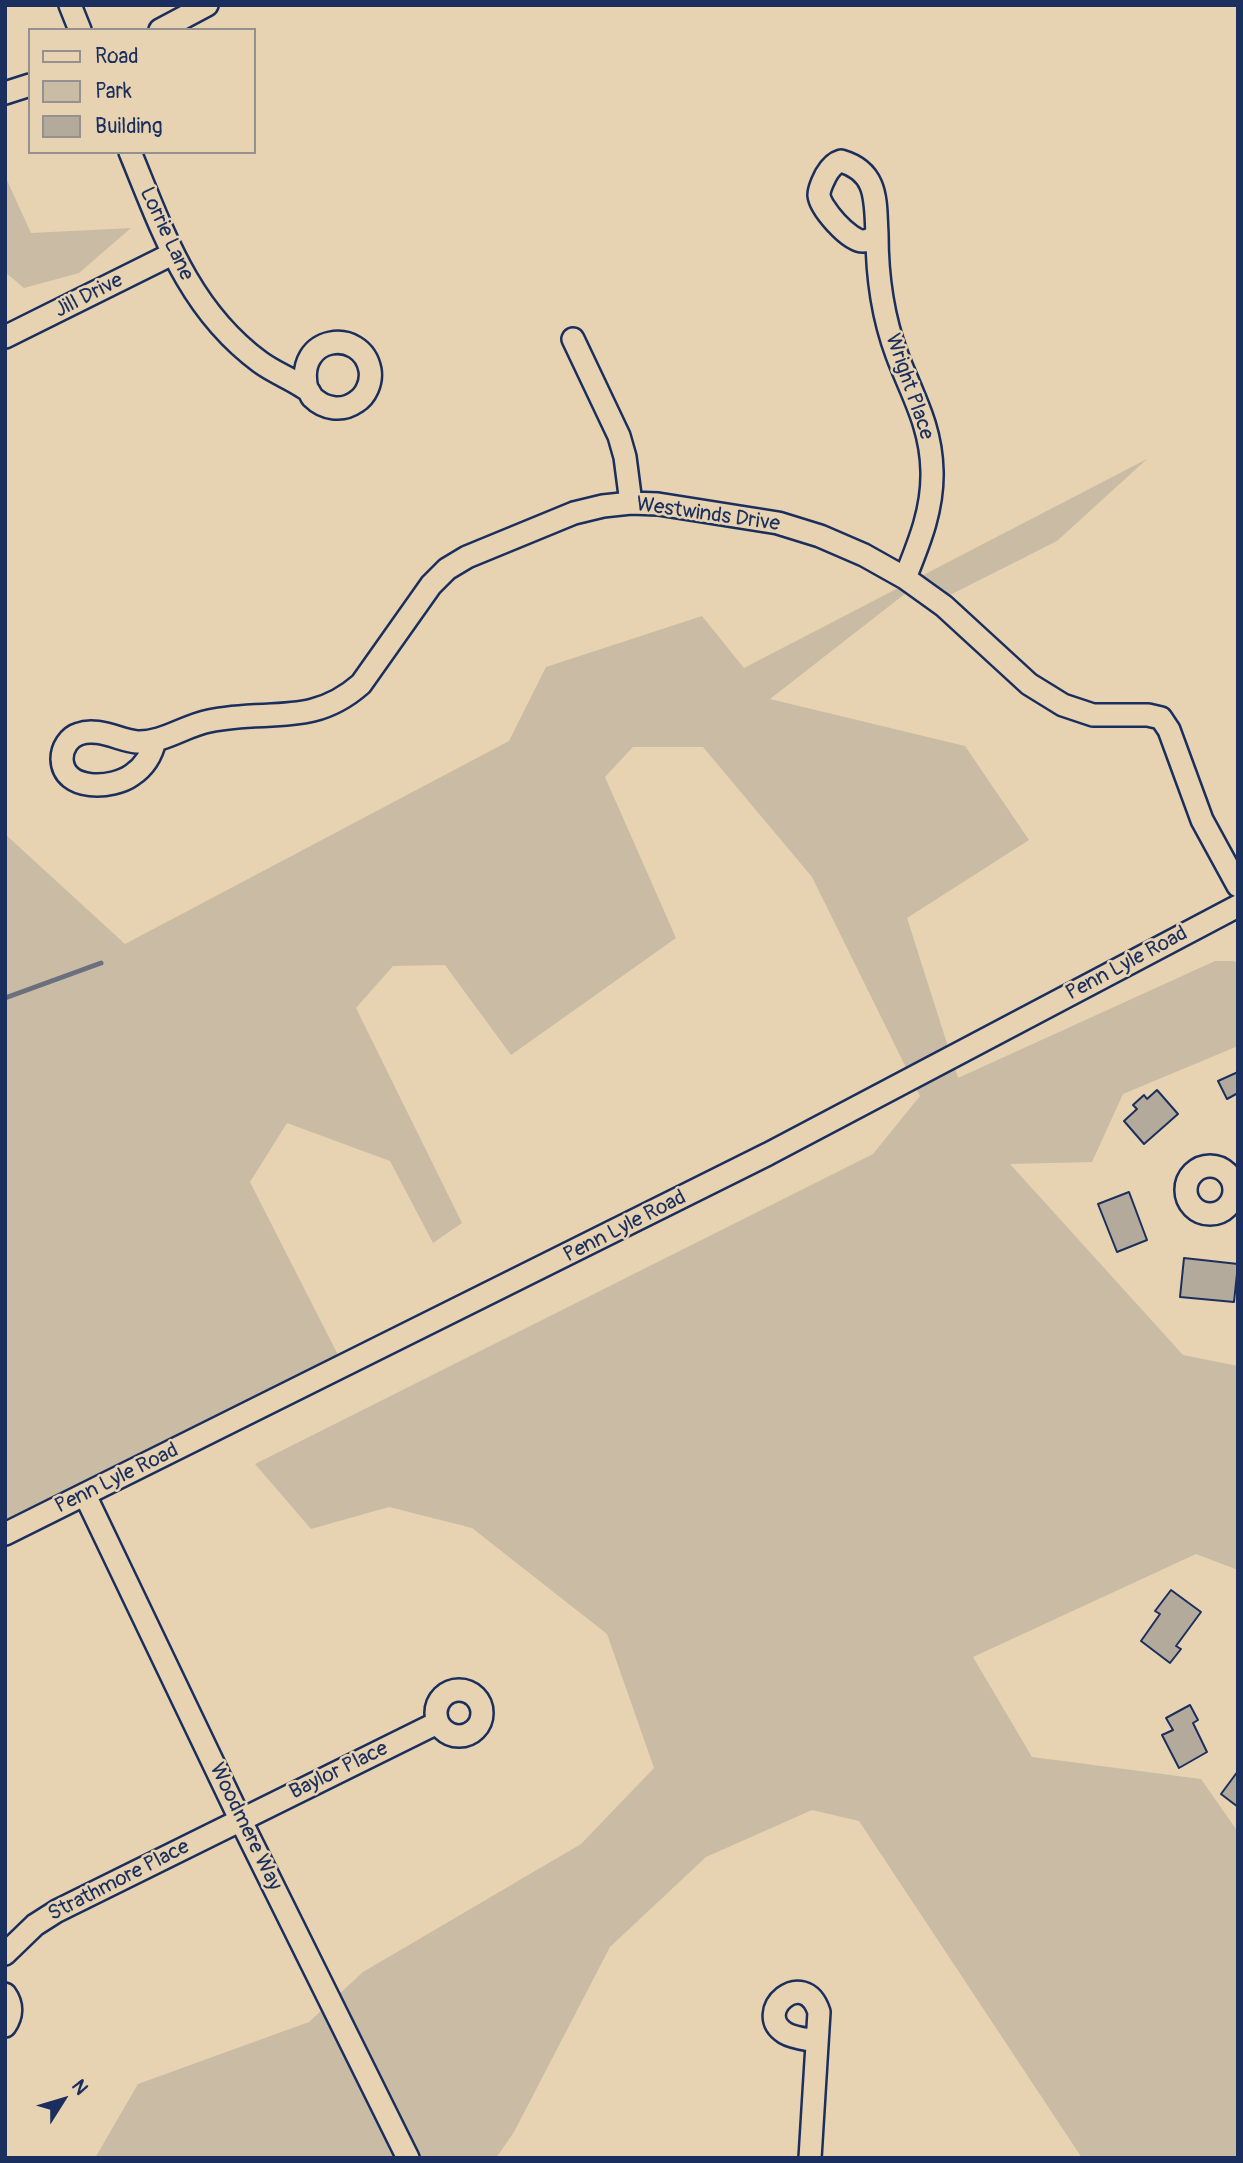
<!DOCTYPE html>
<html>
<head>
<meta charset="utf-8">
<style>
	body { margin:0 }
	#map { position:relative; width:1243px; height:2163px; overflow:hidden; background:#e7d3b1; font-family:Pangolin,sans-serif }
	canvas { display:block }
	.frame { position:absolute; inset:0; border:7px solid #1b2f5e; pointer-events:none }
	.legend { position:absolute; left:28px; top:28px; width:228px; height:126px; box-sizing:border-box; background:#e7d3b1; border:2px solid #959190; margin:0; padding:9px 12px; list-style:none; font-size:21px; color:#1b2f5e }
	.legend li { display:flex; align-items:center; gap:14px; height:35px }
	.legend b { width:35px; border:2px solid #959190 }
	.north { position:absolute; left:28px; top:2065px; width:70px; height:70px; -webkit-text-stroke:5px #e7d3b1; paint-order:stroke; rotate:53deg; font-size:19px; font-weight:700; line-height:28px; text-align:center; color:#1b2f5e }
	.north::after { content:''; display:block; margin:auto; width:24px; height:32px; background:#1b2f5e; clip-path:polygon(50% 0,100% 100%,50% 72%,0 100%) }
</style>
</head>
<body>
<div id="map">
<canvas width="1243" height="2163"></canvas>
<div class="frame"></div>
<ul class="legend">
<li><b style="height:9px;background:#e7d3b1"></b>Road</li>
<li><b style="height:19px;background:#cabba5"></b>Park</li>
<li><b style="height:19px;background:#b4aa9c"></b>Building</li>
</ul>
<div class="north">N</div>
</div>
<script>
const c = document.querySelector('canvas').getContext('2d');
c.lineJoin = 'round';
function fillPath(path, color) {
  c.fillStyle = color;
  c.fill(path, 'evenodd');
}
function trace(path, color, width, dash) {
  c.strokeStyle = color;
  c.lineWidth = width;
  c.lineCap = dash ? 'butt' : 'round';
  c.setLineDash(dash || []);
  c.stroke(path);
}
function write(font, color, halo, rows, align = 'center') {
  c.font = font + ' Pangolin,sans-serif';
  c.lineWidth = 5;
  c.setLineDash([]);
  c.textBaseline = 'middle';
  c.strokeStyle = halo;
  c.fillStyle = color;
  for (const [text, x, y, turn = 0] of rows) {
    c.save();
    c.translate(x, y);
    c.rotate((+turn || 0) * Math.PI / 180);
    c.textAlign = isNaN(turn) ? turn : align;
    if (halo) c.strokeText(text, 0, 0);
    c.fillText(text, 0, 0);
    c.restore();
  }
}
fillPath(new Path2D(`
	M 5,176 L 31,233 L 131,228 L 79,273 L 24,288 L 5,272 Z
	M 1147,459 L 1057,541 L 936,602 L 915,586 L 770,699 L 965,746 L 1029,840 L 907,918 L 958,1078 L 1215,961 L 1234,961 L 1238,964 L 1238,1046 L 1123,1094 L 1092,1162 L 1010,1164 L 1183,1355 L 1238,1366 L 1238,1570 L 1196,1554 L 973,1657 L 1032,1757 L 1201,1779 L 1238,1832 L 1238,2158 L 1082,2158 L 859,1821 L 812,1810 L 706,1857 L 610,1947 L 514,2132 L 496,2158 L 95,2158 L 138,2084 L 309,2022 L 363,1972 L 581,1844 L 654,1768 L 607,1634 L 472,1528 L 389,1507 L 311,1529 L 255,1464 L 873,1154 L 920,1096 L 812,877 L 703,747 L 633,747 L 605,777 L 676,938 L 511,1055 L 445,965 L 393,966 L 356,1008 L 462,1223 L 433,1243 L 390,1161 L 287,1123 L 250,1182 L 338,1355 L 5,1541 L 5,834 L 125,944 L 509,741 L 546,667 L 702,616 L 744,668 Z`), '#cabba5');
trace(new Path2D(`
	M 5,998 L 101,963`), '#6b707f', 5);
const building = new Path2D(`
	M 1238,1072 L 1238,1093 L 1227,1099 L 1218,1081 Z
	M 1157,1090 L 1178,1114 L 1144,1144 L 1124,1121 L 1137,1109 L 1133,1105 L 1144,1095 L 1147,1099 Z
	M 1129,1192 L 1147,1240 L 1117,1252 L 1098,1204 Z
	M 1184,1258 L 1238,1264 L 1234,1302 L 1180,1297 Z
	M 1171,1590 L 1201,1612 L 1176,1646 L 1181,1649 L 1170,1663 L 1141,1641 L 1160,1614 L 1155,1611 Z
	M 1190,1705 L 1198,1720 L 1193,1723 L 1207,1752 L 1179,1768 L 1162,1735 L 1173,1730 L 1166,1718 Z
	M 1238,1771 L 1238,1807 L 1221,1794 Z`);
fillPath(building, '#b4aa9c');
trace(building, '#1b2f5e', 2);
const minor = new Path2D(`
	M 70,5 L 80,30
	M 160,30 L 207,5
	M 5,93 L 30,85
	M 130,152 C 163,232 188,309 260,362 C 275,373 292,379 306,389 C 310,391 310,394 312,397 C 324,409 342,412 356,402 C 366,396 372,382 370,370 C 362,327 294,335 307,389
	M 841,161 C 879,172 875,202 877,234 C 873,238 868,241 863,241 C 849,241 820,208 819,195 C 819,188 823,181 826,175 C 830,168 834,163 841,161 Z
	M 877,234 C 877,276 882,315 897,355 C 912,395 931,425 932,471 C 933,510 919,543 905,578
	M 5,337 L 172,254
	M 573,339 L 619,436 L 625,457 L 631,503
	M 155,740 C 152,754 144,767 132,775 C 113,789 63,792 62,759 C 62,748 69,737 79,734 C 97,727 119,740 137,742 C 163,743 184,726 209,721 C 267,708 311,728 361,684 L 431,585 L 447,569 L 467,557 L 574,513 L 603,506 L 631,503 L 658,504 L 778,523 L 820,536 L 864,555 L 905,578 L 944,606 L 1029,684 L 1063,705 L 1093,715 L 1148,715 L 1161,718 L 1169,730 L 1202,820 L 1238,886
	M1186 1190a24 24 0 1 1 48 0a24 24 0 1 1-48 0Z
	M 85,1495 L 240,1819 L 408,2158
	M 5,1534 L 768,1154 L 1238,906
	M436 1713a23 23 0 1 1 46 0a23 23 0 1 1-46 0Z
	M 5,1954 L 35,1925 L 57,1911 L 437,1723
	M 5,1994 C 13,2005 12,2016 5,2026
	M 810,2158 L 819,2012 C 804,1966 752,2012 785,2033 C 793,2038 806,2039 816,2041`);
trace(minor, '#1b2f5e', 26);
trace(minor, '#e7d3b1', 21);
write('21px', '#1b2f5e', '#e7d3b1', [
	["Lorrie Lane",166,234,65],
	["Jill Drive",89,296,-27],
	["Wright Place",909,387,71],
	["Westwinds Drive",708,515,8],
	["Penn Lyle Road",1127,964,-28],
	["Penn Lyle Road",625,1227,-27],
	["Penn Lyle Road",117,1479,-26],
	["Baylor Place",339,1771,-26],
	["Woodmere Way",245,1827,64],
	["Strathmore Place",119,1881,-27]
]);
</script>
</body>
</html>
